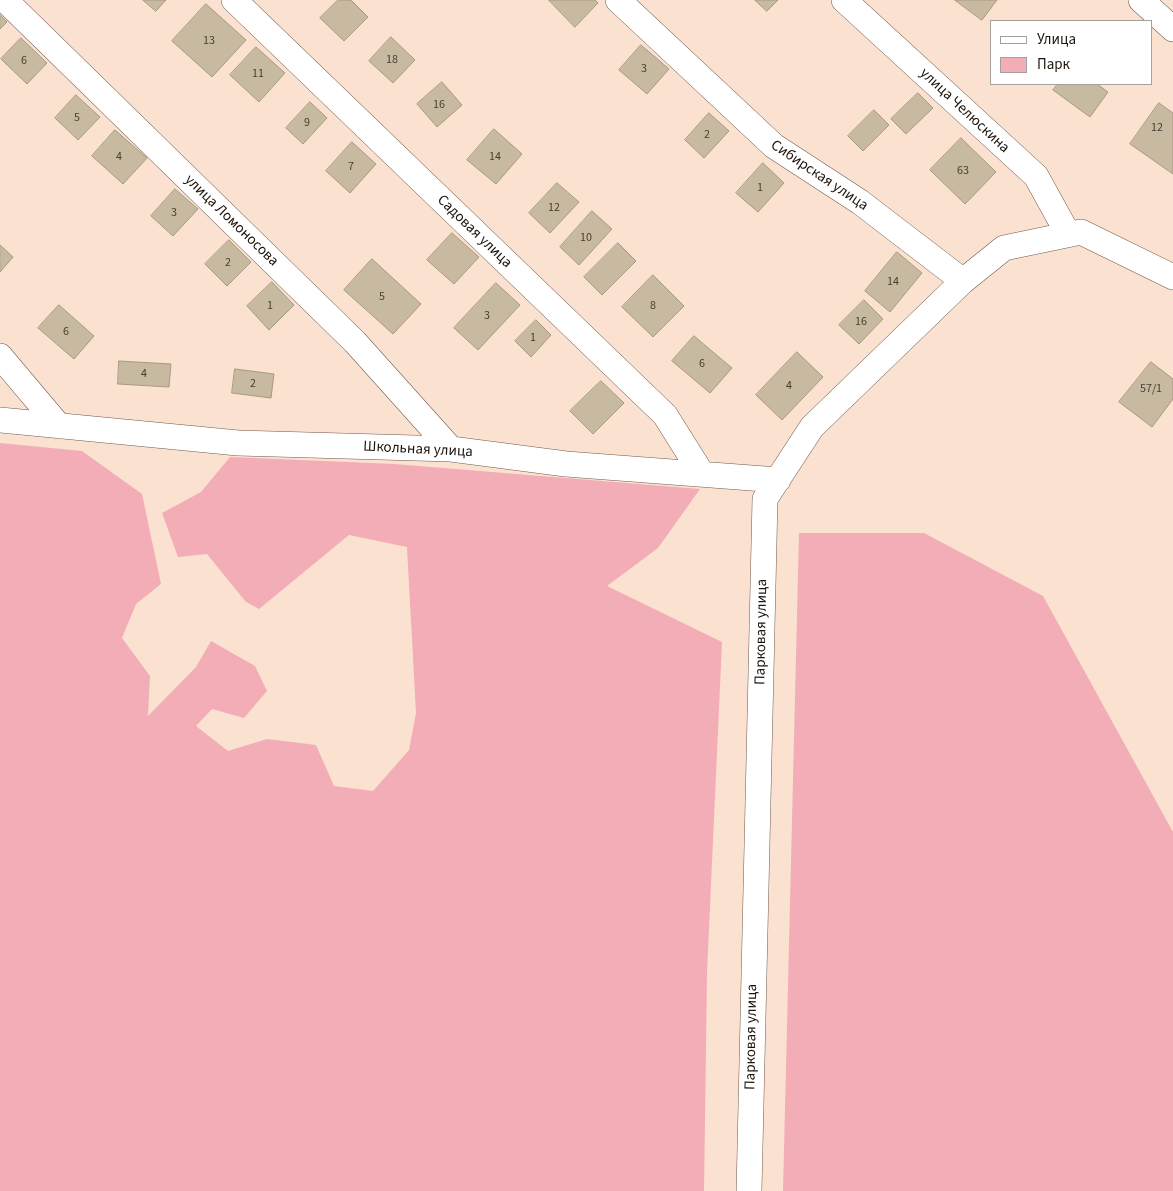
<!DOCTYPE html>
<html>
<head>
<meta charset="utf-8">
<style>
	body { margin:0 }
	#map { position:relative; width:1173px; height:1191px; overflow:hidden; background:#fbe1cf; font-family:"Source Sans 3",sans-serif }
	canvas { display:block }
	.legend { position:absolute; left:990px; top:20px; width:162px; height:65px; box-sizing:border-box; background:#fff; border:1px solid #a4a19e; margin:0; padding:6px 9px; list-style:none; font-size:15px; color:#1c140d }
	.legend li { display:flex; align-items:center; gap:10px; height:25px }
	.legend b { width:25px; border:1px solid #a4a19e }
</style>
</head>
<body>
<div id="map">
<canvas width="1173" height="1191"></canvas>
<ul class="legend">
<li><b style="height:6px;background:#fff"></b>Улица</li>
<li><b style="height:14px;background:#f2adb6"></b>Парк</li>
</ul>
</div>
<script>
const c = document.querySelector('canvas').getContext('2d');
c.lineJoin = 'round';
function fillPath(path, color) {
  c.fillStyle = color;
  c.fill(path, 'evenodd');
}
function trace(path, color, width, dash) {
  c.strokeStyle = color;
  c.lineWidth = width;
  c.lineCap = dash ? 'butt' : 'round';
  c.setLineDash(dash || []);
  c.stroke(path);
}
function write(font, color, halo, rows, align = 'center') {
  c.font = font + ' "Source Sans 3",sans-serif';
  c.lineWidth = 4;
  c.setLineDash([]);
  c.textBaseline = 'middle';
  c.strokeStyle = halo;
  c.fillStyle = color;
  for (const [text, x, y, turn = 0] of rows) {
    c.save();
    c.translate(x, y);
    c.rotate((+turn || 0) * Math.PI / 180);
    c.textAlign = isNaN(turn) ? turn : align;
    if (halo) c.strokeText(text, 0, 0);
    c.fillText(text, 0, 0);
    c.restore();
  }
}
fillPath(new Path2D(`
	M 0,443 L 82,451 L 142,494 L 161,584 L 136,604 L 122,638 L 150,676 L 148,716 L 196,667 L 211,641 L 255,666 L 267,691 L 244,718 L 212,709 L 196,726 L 228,751 L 267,739 L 316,745 L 334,786 L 373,791 L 409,750 L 416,713 L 407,547 L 349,535 L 259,609 L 246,602 L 207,554 L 178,557 L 162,513 L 201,492 L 230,457 L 394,464 L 700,489 L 658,548 L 607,586 L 722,642 L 707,972 L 704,1191 L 0,1191 Z
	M 799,533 L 924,533 L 1043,596 L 1173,832 L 1173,1191 L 783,1191 Z`), '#f2adb6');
const building = new Path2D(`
	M 143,0 L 166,0 L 156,11 Z
	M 338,0 L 351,0 L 368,17 L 344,41 L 320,18 Z
	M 549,0 L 595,0 L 598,3 L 575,27 Z
	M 755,0 L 778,0 L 767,11 Z
	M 955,0 L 997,0 L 982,20 Z
	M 206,4 L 246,40 L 212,77 L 172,41 Z
	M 0,15 L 7,22 L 0,29 Z
	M 391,37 L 415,60 L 393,83 L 369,61 Z
	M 21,38 L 47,63 L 27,84 L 1,59 Z
	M 641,45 L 669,69 L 647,94 L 619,70 Z
	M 256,47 L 285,73 L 259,102 L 230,75 Z
	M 442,82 L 462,105 L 437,127 L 417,104 Z
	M 1058,84 L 1097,84 L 1108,92 L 1090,117 L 1053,90 Z
	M 918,93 L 933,108 L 906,134 L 891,119 Z
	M 76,95 L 100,117 L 78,140 L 55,118 Z
	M 310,102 L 327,118 L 303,144 L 286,128 Z
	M 1159,103 L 1173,113 L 1173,174 L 1130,144 Z
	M 874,110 L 889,125 L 863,151 L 848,136 Z
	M 709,113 L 729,131 L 704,158 L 685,140 Z
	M 494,129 L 522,154 L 496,184 L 467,160 Z
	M 115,130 L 147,158 L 123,184 L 92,156 Z
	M 961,138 L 996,172 L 965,204 L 930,170 Z
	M 352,142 L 376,164 L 350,193 L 326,171 Z
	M 763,163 L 784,183 L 758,212 L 736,193 Z
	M 557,183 L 579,202 L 550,233 L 529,213 Z
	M 175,189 L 198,209 L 173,236 L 151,216 Z
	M 592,211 L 612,229 L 579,265 L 560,247 Z
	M 452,233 L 479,257 L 454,284 L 427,260 Z
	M 229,240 L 251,262 L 227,286 L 205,264 Z
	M 618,243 L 636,261 L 602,295 L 584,277 Z
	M 0,245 L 13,257 L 0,272 Z
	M 897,252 L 922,273 L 890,312 L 865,291 Z
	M 372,259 L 421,304 L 393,334 L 344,290 Z
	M 653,275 L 684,306 L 653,337 L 622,307 Z
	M 272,282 L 294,305 L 269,330 L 247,306 Z
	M 496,283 L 520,305 L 478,350 L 454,328 Z
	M 864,300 L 883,319 L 859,344 L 839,325 Z
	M 59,305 L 94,336 L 74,359 L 38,328 Z
	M 536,320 L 551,335 L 531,357 L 515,341 Z
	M 694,336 L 732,368 L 710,393 L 672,361 Z
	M 797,352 L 823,377 L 782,420 L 756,395 Z
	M 119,361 L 171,364 L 169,387 L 118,384 Z
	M 1151,362 L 1173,379 L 1173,399 L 1152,427 L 1119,402 Z
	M 235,369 L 274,374 L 271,398 L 232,393 Z
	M 601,381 L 624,403 L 593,434 L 570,411 Z`);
fillPath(building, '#c8baa1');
trace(building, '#a79981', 1);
const minor = new Path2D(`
	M 5,0 L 355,342 L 451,449
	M 234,0 L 665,415 L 702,474
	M 618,0 L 774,146 L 860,202 L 963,281
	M 844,0 L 1036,176 L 1068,234
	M 1141,0 L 1173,29
	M 0,356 L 59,426
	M 0,420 L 238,443 L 451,449 L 566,464 L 778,480
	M 749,1191 L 765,499 L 812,427 L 963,281 L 1004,248 L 1081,232 L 1173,277`);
trace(minor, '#705a4b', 26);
trace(minor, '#fff', 25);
write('12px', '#473e32', null, [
	["13",209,41],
	["18",392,60],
	["6",24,61],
	["3",644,69],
	["11",258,74],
	["16",439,105],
	["5",77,118],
	["9",307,123],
	["12",1157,128],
	["2",707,135],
	["4",119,157],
	["14",495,157],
	["7",351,167],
	["63",963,171],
	["1",760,188],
	["12",554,208],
	["3",174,213],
	["10",586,238],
	["2",228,263],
	["14",893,282],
	["5",382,297],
	["1",270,306],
	["8",653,306],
	["3",487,316],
	["16",861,322],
	["6",66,332],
	["1",533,338],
	["6",702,364],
	["4",144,374],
	["2",253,384],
	["4",789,386],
	["57/1",1151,389]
]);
write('15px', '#1c140d', '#fff', [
	["улица Челюскина",964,111,43],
	["Сибирская улица",819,176,34],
	["улица Ломоносова",231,221,44],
	["Садовая улица",474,232,44],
	["Школьная улица",418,450,3],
	["Парковая улица",762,632,-89],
	["Парковая улица",752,1037,-89]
]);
</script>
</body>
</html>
